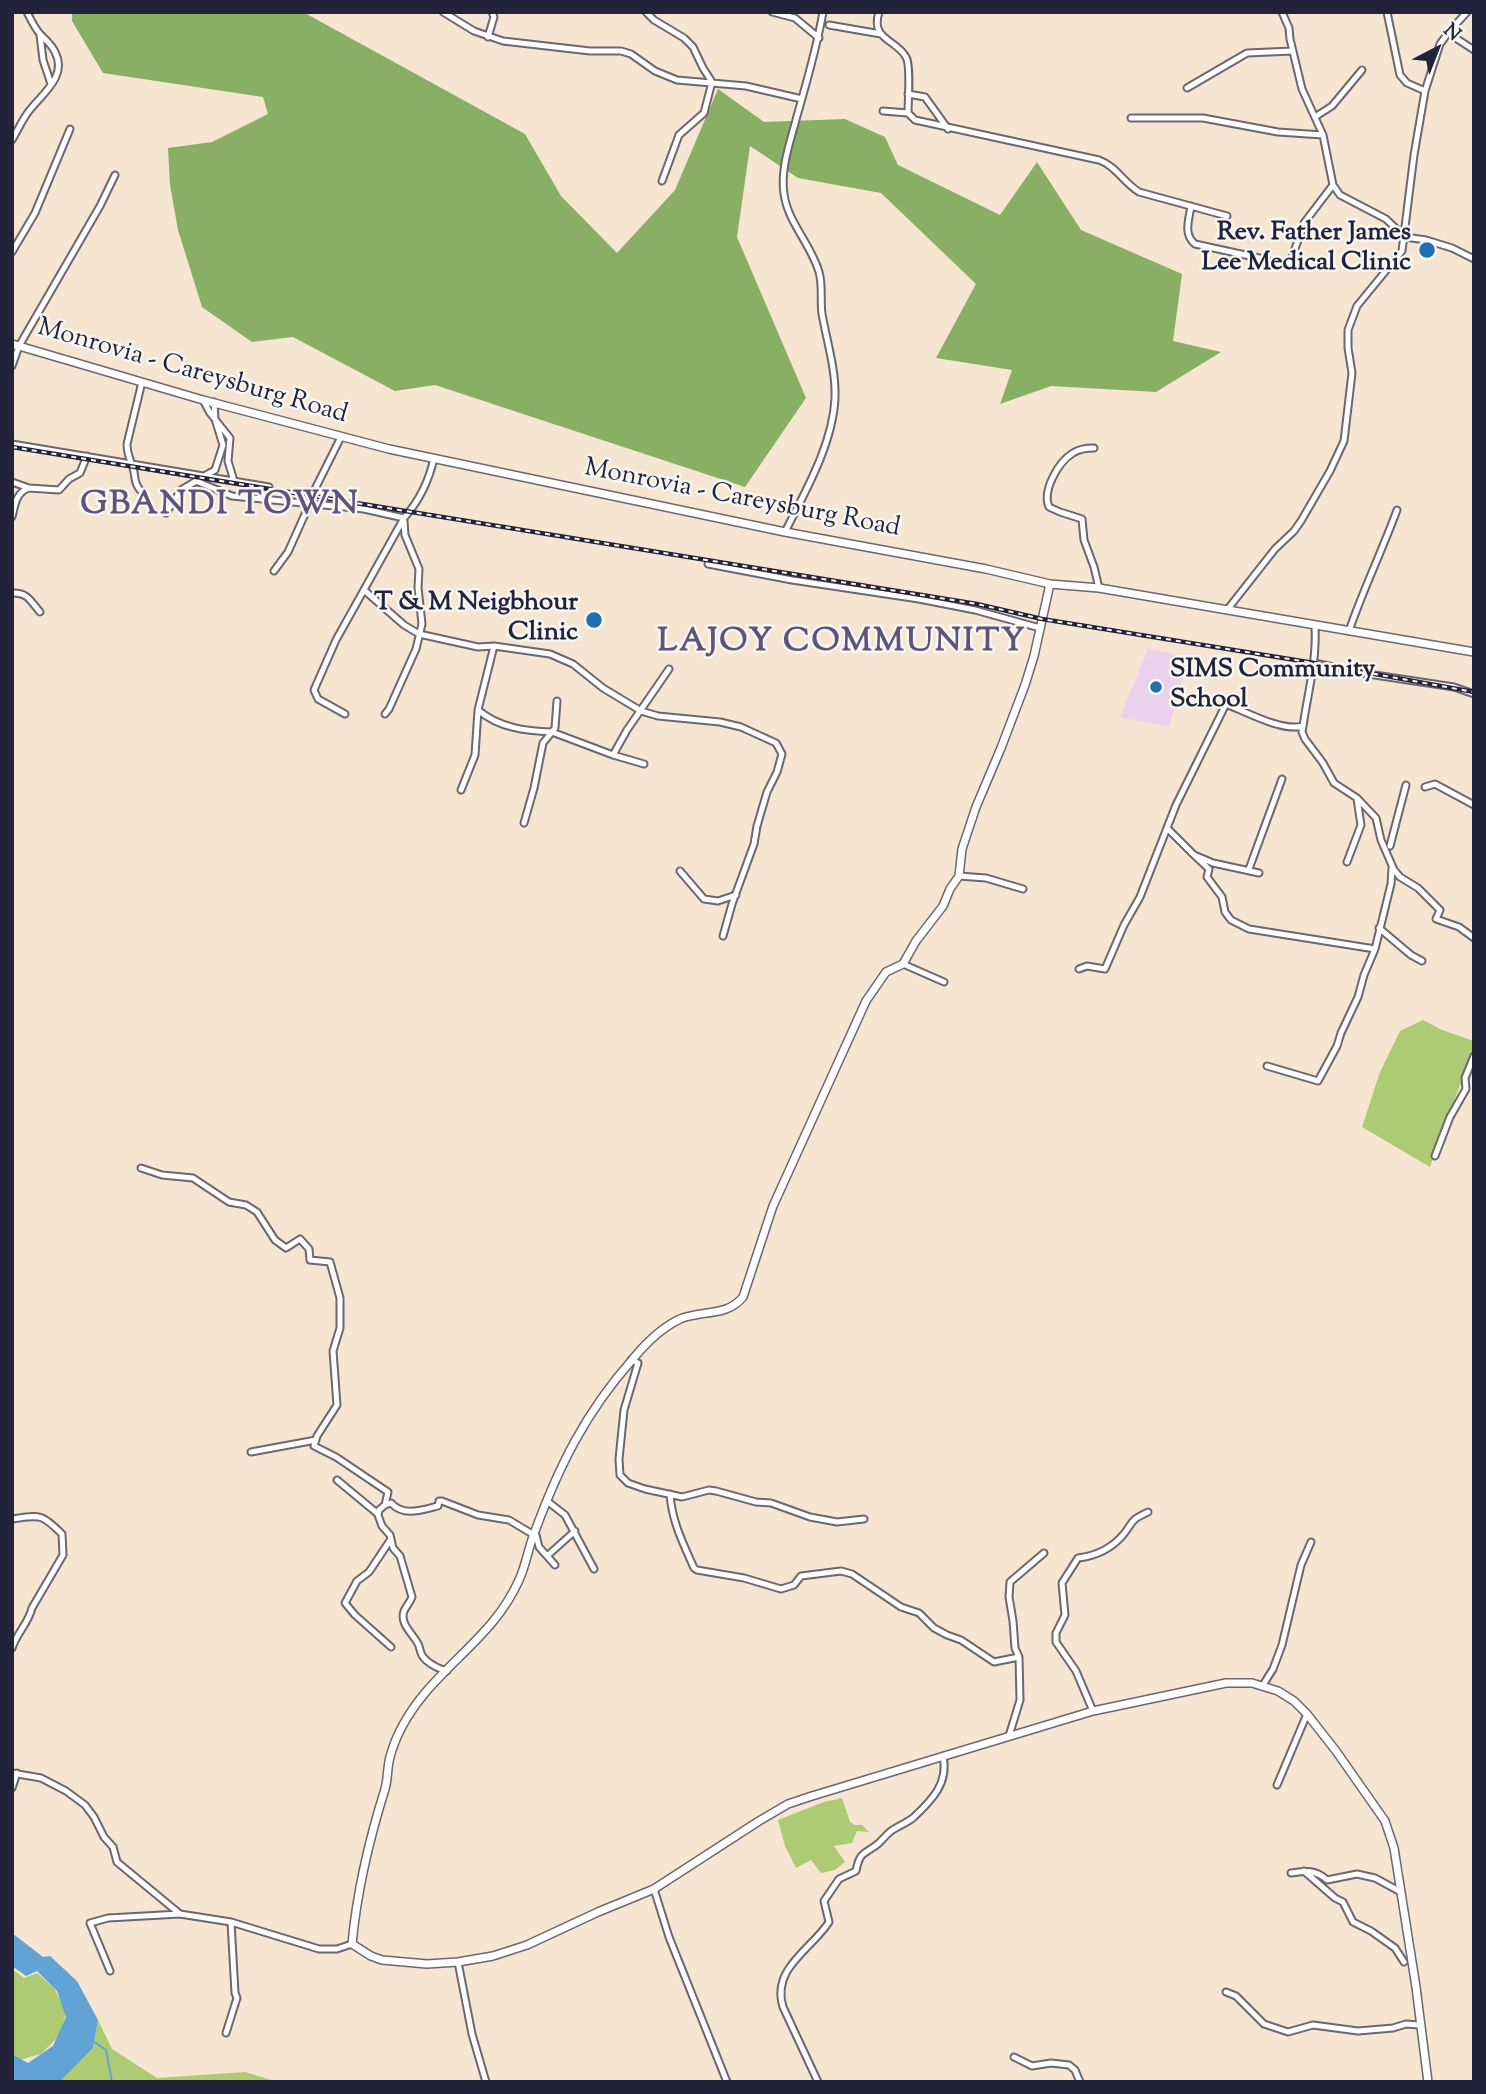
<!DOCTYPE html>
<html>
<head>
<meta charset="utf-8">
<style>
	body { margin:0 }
	#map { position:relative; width:1486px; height:2094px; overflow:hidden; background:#f5e5d1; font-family:"Sorts Mill Goudy",serif }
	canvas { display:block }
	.frame { position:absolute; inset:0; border:14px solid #22223b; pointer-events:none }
	.north { position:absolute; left:1402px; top:14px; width:70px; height:70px; -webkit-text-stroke:5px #f6f6f2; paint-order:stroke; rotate:42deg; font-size:19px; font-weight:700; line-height:28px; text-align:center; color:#22223b }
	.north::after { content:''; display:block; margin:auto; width:24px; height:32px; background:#22223b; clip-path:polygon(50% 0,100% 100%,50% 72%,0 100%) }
</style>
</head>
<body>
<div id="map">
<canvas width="1486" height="2094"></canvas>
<div class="frame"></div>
<div class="north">N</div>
</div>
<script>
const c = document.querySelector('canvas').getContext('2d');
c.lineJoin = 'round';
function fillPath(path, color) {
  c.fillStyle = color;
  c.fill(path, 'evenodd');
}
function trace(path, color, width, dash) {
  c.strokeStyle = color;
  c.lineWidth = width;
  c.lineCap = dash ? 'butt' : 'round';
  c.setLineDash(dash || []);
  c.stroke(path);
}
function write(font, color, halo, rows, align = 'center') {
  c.font = font + ' "Sorts Mill Goudy",serif';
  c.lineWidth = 5;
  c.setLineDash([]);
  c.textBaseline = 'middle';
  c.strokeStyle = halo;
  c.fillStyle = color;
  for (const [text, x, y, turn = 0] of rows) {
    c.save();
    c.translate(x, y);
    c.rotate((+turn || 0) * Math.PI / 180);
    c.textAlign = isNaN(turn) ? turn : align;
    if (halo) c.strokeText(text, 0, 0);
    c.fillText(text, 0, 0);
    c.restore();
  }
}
fillPath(new Path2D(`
	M 1148,649 L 1189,657 L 1169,727 L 1120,717 Z`), '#ead1ec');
fillPath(new Path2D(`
	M 1423,1020 L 1442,1030 L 1474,1041 L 1474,1047 L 1430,1167 L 1362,1127 L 1380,1072 L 1400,1031 Z
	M 842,1798 L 850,1822 L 855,1825 L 862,1825 L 869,1832 L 857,1831 L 852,1843 L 834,1846 L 845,1862 L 835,1870 L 821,1873 L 811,1860 L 796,1868 L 785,1846 L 778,1820 L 824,1802 Z
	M 12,1969 L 24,1978 L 37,1973 L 54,1988 L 66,2012 L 61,2034 L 41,2054 L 19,2060 L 12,2054 Z
	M 98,2020 L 112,2049 L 157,2078 L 245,2072 L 278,2082 L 58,2082 L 93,2048 Z`), '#accb72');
fillPath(new Path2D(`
	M 72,12 L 303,12 L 525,134 L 561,196 L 617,253 L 675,190 L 718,89 L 764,122 L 845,119 L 885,137 L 898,165 L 1000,215 L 1037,162 L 1081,230 L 1182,274 L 1173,341 L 1221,352 L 1156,392 L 1051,386 L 1000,404 L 1012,370 L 936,358 L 976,284 L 881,193 L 798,178 L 750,146 L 737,237 L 806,398 L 745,487 L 435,385 L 395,391 L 293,337 L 252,342 L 202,307 L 178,230 L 170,185 L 168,148 L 212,142 L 268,114 L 263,97 L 103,73 L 72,21 Z`), '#89af64');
fillPath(new Path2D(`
	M 12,1933 L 43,1957 L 50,1956 L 77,1981 L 98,2020 L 93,2048 L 59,2082 L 12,2082 L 12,2054 L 28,2063 L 53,2046 L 66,2017 L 57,1991 L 37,1971 L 26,1976 L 12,1966 Z`), '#61a3d5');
trace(new Path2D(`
	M 93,2041 L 106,2050 L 112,2082`), '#61a3d5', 2);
const street = new Path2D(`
	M 443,12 L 474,31 L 503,41 L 590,51 L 621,51 L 631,54 L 655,71 L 677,80 L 746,86 L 802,99
	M 646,12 L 654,20 L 684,38 L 693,47 L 703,68 L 712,82 L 704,113 L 679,135 L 662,181
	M 772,12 L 795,18 L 819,38
	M 879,12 C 870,40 896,39 906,57 C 911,65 908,102 908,113 L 915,120 L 1099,160 C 1116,166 1123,182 1139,192 L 1227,216
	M 1282,12 L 1289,28 L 1290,39 L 1302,89 L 1323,135 L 1333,185 L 1340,195 L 1386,219 L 1405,237 L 1426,240 L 1452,248 L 1474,259
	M 1387,12 L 1400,75 L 1407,83 L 1425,91
	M 829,25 L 881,34
	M 1448,33 L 1474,50
	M 40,35 L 43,60 L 51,84
	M 488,37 L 494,17 L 492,12
	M 1187,88 L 1247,53 L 1293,51
	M 908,94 L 925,97 L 948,129
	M 883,111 L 908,113
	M 1315,117 L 1332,106 L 1362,70
	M 1131,118 L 1203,118 L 1278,132 L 1323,135
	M 12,140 C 18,130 22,120 29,111 C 42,94 68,76 55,52 C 52,45 47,41 41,35 C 35,29 31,20 27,12
	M 1191,206 C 1189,220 1183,234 1195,244 L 1268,260
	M 12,252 L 35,213 L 70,129
	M 1289,266 L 1304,223 L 1333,185
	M 12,366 L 19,346 L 100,206 L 115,175
	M 203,400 L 210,413 L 230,438 L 228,461 L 234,481
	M 12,444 L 269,487
	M 1094,448 C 1087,448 1079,449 1073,453 C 1058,462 1042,491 1049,507 L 1060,512 L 1082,519 L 1084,540 L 1094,567 L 1099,588
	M 206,475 L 215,470 L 223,445 L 215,419 L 214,402
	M 196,481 L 232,496 L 364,509 L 404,518 C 420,500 429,481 434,458
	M 12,482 L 29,488
	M 140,490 C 133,482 136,477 133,468 C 130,459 127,454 127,444 L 142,382
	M 313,493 L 341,437
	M 166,513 L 181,490 L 198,480
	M 12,517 C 15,505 16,492 29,488 L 59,490 L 69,479 L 80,473 L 87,456
	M 785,532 C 805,492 833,444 835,398 C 836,370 827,342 822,314 C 820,300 823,285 819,272 C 811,244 788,223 784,194 C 780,168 791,140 797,116 C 807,81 817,47 823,12
	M 708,564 L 792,580 L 919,599 L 975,610 L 1040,628
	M 274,571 L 288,552 L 310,503
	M 364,590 L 404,625 L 419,634 L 478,647 L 494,646 L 550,654 L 573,664 L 603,688 L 641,711 L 658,716 L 720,722 L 741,727 L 776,743 L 782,754 L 777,772 L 767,792 L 757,826 L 754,844 L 732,904 L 723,936
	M 12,593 C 28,592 31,602 40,612
	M 1227,610 L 1275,549 L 1294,531 L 1301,521 L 1330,471 L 1344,441 L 1352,373 L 1348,348 L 1348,330 L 1357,306 L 1402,251 L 1414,155 L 1425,91 L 1440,44 L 1448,33 L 1467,12
	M 1315,626 C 1317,660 1308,692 1303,726 L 1302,732 L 1305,739 L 1323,763 L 1334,783 L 1357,798 L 1376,818 L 1381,840 L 1394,870 L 1400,877 L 1418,888 L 1440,910 L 1436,919 L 1459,927 L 1474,938
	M 1349,631 C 1363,590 1382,551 1397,510
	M 1314,663 L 1368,674 L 1454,687 L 1474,694
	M 478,710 C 499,728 526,731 552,732 L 555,728 L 557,701
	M 345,714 L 318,699 L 314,690 L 336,640 L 404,518
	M 385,714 L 389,709 L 416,649 L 422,624 L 418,588 L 419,569 L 405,535 L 404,521
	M 613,755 L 627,730 L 669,669
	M 1425,787 L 1435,784 L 1474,805
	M 461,790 L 475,755 L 478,710 L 494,646
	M 524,823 L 534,788 L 543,743 L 552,732 L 613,755 L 644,764
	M 1168,829 L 1194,855 L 1213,863 L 1259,873
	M 1390,846 L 1406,785
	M 1194,855 L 1209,869 L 1207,877 L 1222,897 L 1225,912 L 1231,920 L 1249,929 L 1375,949
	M 1347,862 L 1361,825 L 1357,799
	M 1249,869 L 1282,779
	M 680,871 L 704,899 L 718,901 L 736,895
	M 959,876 L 986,878 L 1023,889
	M 1379,928 L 1411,955 L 1422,961
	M 903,964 L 944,982
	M 1079,969 L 1087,966 L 1105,969 L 1124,925 L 1140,897 L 1176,805 L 1226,704 C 1246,712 1283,732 1303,726
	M 1267,1066 L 1318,1081 L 1337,1046 L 1341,1033 L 1358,997 L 1364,975 L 1375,949 L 1391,884 L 1392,868
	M 1435,1156 L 1450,1117 L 1466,1089 L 1465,1078 L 1474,1056
	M 141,1168 L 162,1175 L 193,1178 L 229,1202 L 246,1205 L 257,1212 L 275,1240 L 286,1248 L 300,1239 L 309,1249 L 310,1260 L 330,1262 L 340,1298 L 340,1328 L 333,1351 L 337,1405 L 317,1436 L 314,1446 L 336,1457 L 388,1492 L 385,1505 L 379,1510 L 378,1515 L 382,1526 L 390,1535 L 393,1548 L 400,1556 L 412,1597 C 410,1602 406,1607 404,1611 C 399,1625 415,1635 419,1646 C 421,1653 421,1656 427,1661 C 433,1666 439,1669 447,1671
	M 631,1360 L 638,1363 L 624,1410 L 619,1459 L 620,1475 L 628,1483 L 645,1489 L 682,1497 L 709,1490 L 716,1491 L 756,1502 L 771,1503 L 810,1517 L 837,1522 L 864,1519
	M 251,1452 L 316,1440
	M 337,1480 L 378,1514
	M 670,1494 C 672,1522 683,1543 694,1568 L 697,1570 L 744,1578 L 781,1589 L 794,1585 L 801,1576 L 841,1571 L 852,1574 L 901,1607 L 919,1613 L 934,1628 L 947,1635 L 961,1640 L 994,1662 L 1019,1657
	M 547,1501 L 565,1515 L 594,1569
	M 385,1505 L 391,1503 C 404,1517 422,1510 438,1506 L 439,1501 L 442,1501 L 478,1515 L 509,1520 L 534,1535
	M 12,1519 C 40,1515 41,1513 62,1534 L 63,1555 L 32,1608 C 29,1622 17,1633 12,1648
	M 536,1535 L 539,1547 L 555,1565
	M 391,1539 L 369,1572 L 357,1581 L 345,1603 L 355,1615 L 391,1647
	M 547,1556 L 575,1531
	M 1263,1685 L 1273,1669 L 1282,1645 L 1301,1565 L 1311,1542
	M 1093,1711 L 1076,1671 L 1056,1642 L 1056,1633 L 1065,1615 L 1062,1583 L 1078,1558 C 1095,1556 1111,1549 1123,1535 C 1135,1520 1129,1521 1148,1512
	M 1009,1736 L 1020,1700 L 1019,1657 L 1015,1648 L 1013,1621 L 1009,1597 L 1010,1582 L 1044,1553
	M 12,1773 L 41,1778 L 66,1791 L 85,1805 L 94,1817 L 104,1837 L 113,1847 L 117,1862 L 180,1914 L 231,1922 L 319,1949 L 337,1949 L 352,1944
	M 1277,1785 L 1307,1714
	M 12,1788 L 17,1773
	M 1304,1871 L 1335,1898 L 1343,1902 L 1353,1922 L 1371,1931 L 1395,1948 L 1404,1962
	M 1291,1873 C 1305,1871 1315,1869 1327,1880 L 1357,1874 L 1375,1878 L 1399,1891
	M 654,1889 L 669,1937 L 727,2082
	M 458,1962 L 472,2034 L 486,2082
	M 110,1971 L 90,1923 L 108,1918 L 180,1914
	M 1226,1992 L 1236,1996 L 1264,2024 L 1288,2032 L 1313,2025 L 1358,2031 L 1393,2028 L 1406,2024 L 1419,2025
	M 226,2033 L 237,1998 L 235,1993 L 231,1922
	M 1014,2057 L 1032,2066 L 1051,2063 L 1069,2065 L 1075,2070 L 1080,2082
	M 818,2082 L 783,2007 C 771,1968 812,1949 829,1922 L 824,1901 L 839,1879 L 856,1871 C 860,1850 865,1855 879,1843 C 883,1839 886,1835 891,1831 C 898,1826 907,1823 914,1817 C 932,1800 949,1783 943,1756`);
const secondary = new Path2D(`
	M 12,344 L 203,400 L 389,449 L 785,532 L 986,569 L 1050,584 L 1099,588 L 1474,652
	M 1050,584 L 1034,656 L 1025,685 L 1001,748 L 976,807 L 962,849 L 959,876 L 950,889 L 943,906 L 916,941 L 903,964 L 886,972 L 866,1001 L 773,1206 L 743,1297 C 727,1317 701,1310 680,1319 C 661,1328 645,1344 632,1360 C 585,1413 558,1468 534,1534 C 528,1549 526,1565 519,1580 C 498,1628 458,1654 425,1693 C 410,1711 396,1734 390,1757 C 387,1768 388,1779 385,1789 C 369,1840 357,1890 352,1944 L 371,1956 L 382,1960 L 427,1964 L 458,1962 L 493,1956 L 527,1945 L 598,1912 L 654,1889 L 759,1821 L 788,1804 L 812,1796 L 1093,1711 L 1226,1683 L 1252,1683 L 1278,1691 L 1294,1701 L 1307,1714 L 1336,1751 L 1385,1821 L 1394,1848 L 1416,1987 L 1428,2082`);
trace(street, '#6c6670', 9);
trace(secondary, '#6c6670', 10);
trace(street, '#fff', 5);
trace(secondary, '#fff', 7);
const rail = new Path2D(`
	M 12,447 L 977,604 L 1042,619 L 1314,663 L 1474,692`);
trace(rail, '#22223b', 4.5);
trace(rail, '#f6f6f2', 2, [5]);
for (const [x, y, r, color] of [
	[1427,250,9,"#1f6fb2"],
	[594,620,9,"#1f6fb2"],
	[1156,687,7,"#1f6fb2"]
]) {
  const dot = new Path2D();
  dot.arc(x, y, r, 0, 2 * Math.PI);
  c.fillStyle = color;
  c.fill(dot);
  trace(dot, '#f6f6f2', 2.5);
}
write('bold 26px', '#22223b', '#f6f6f2', [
	["Rev. Father James",1411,235],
	["Lee Medical Clinic",1411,265],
	["T & M Neigbhour",578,605],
	["Clinic",578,635],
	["SIMS Community",1170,672,"left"],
	["School",1170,702,"left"]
], 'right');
write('26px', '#22223b', '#f6f6f2', [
	["Monrovia - Careysburg Road",192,373,16],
	["Monrovia - Careysburg Road",742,500,11]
]);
c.letterSpacing = '2px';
write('bold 33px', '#605279', '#f6f6f2', [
	["GBANDI TOWN",220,507],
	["LAJOY COMMUNITY",842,644]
]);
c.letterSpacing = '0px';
</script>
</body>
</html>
